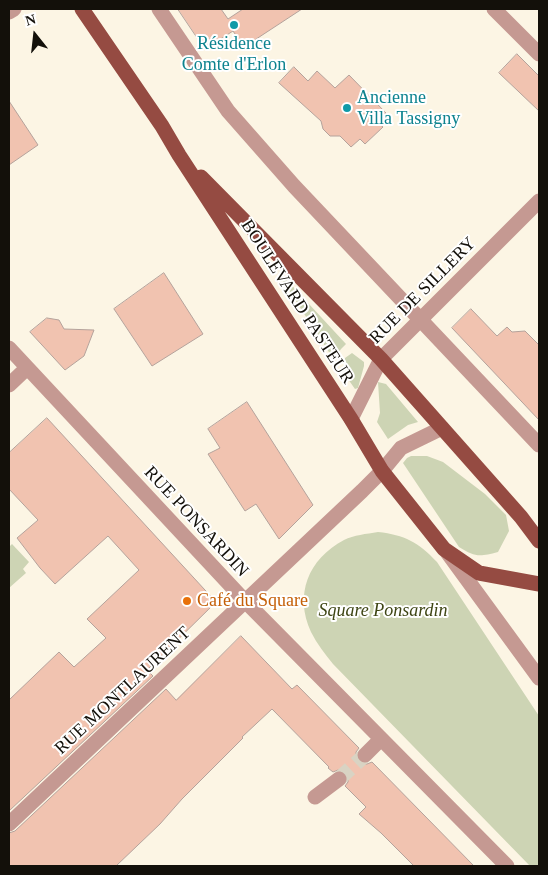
<!DOCTYPE html>
<html>
<head>
<meta charset="utf-8">
<style>
	body { margin:0 }
	#map { position:relative; width:548px; height:875px; overflow:hidden; background:#fcf5e4; font-family:"Times New Roman",serif }
	canvas { display:block }
	.frame { position:absolute; inset:0; border:10px solid #13100a; pointer-events:none }
	.north { position:absolute; left:10px; top:10px; width:50px; height:50px; -webkit-text-stroke:4px #fff; paint-order:stroke; rotate:344deg; font-size:14px; font-weight:700; line-height:20px; text-align:center; color:#13100a }
	.north::after { content:''; display:block; margin:auto; width:18px; height:22px; background:#13100a; clip-path:polygon(50% 0,100% 100%,50% 72%,0 100%) }
</style>
</head>
<body>
<div id="map">
<canvas width="548" height="875"></canvas>
<div class="frame"></div>
<div class="north">N</div>
</div>
<script>
const c = document.querySelector('canvas').getContext('2d');
c.lineJoin = 'round';
function fillPath(path, color) {
  c.fillStyle = color;
  c.fill(path, 'evenodd');
}
function trace(path, color, width, dash) {
  c.strokeStyle = color;
  c.lineWidth = width;
  c.lineCap = dash ? 'butt' : 'round';
  c.setLineDash(dash || []);
  c.stroke(path);
}
function write(font, color, halo, rows, align = 'center') {
  c.font = font + ' "Times New Roman",serif';
  c.lineWidth = 4;
  c.setLineDash([]);
  c.textBaseline = 'middle';
  c.strokeStyle = halo;
  c.fillStyle = color;
  for (const [text, x, y, turn = 0] of rows) {
    c.save();
    c.translate(x, y);
    c.rotate((+turn || 0) * Math.PI / 180);
    c.textAlign = isNaN(turn) ? turn : align;
    if (halo) c.strokeText(text, 0, 0);
    c.fillText(text, 0, 0);
    c.restore();
  }
}
fillPath(new Path2D(`
	M 284,277 L 346,344 L 341,349 L 334,360 L 281,278 Z
	M 352,353 L 364,362 L 364,366 L 358,388 L 355,389 L 343,372 L 345,358 Z
	M 378,382 L 386,384 L 418,422 L 408,425 L 388,439 L 377,422 L 380,413 Z
	M 411,456 L 427,456 L 443,462 L 485,494 L 506,515 L 509,531 L 498,552 C 479,557 475,557 459,547 L 403,463 L 407,458 Z
	M 378,532 C 405,535 418,542 437,562 L 539,716 L 539,866 L 530,866 L 333,664 C 325,654 317,644 311,632 C 294,595 308,559 344,540 C 354,535 366,534 378,532 Z
	M 12,544 L 29,562 L 23,569 L 26,573 L 9,588 L 9,547 Z`), '#cdd4b4');
const building = new Path2D(`
	M 178,9 L 221,9 L 228,19 L 243,9 L 302,9 L 244,47 L 233,31 L 205,49 Z
	M 517,54 L 539,76 L 539,111 L 499,73 Z
	M 294,67 L 308,81 L 317,71 L 335,88 L 349,75 L 386,113 L 377,122 L 383,127 L 365,144 L 360,139 L 351,147 L 340,136 L 330,136 L 323,129 L 321,121 L 279,83 Z
	M 9,101 L 38,145 L 9,165 Z
	M 164,273 L 203,334 L 152,366 L 114,309 Z
	M 471,309 L 497,336 L 507,327 L 512,332 L 525,331 L 539,345 L 539,420 L 452,328 Z
	M 47,318 L 59,320 L 64,329 L 94,330 L 84,356 L 65,370 L 30,332 Z
	M 247,402 L 313,505 L 279,539 L 256,504 L 245,511 L 208,454 L 220,448 L 208,429 Z
	M 47,418 L 216,602 L 147,670 L 153,676 L 9,811 L 9,700 L 59,652 L 74,667 L 106,638 L 87,619 L 139,570 L 108,536 L 55,584 L 40,568 L 17,538 L 38,520 L 9,489 L 9,453 Z
	M 241,636 L 292,689 L 297,685 L 359,748 L 356,752 L 356,757 L 359,762 L 363,764 L 367,764 L 372,762 L 474,866 L 414,866 L 381,833 L 359,814 L 366,807 L 345,786 L 348,782 L 348,778 L 346,773 L 343,771 L 338,770 L 333,772 L 328,768 L 329,767 L 272,709 L 242,737 L 243,738 L 182,799 L 160,824 L 116,866 L 9,866 L 9,833 L 15,831 L 166,689 L 176,700 Z`);
fillPath(building, '#f1c3b0');
trace(building, '#b4a29b', 1);
trace(new Path2D(`
	M 339,779 L 365,755`), '#d9d3c3', 15, [15, 8]);
trace(new Path2D(`
	M 159,9 L 228,111 L 294,186 L 539,445
	M 494,9 L 539,54
	M 9,12 L 14,9
	M 9,348 L 245,601 L 507,866
	M 9,385 L 27,368
	M 351,419 L 381,359 L 539,201
	M 447,552 L 539,678
	M 365,755 L 381,739
	M 315,797 L 339,779
	M 9,824 L 362,491 L 382,471 L 401,448 L 442,428`), '#c59992', 15);
trace(new Path2D(`
	M 82,9 L 162,126 L 179,155 L 351,419 L 382,471 L 444,549 L 479,573 L 539,584
	M 201,177 L 381,359 L 521,517 L 539,541`), '#954b42', 15);
for (const [x, y, r, color] of [
	[234,25,5,"#0f9aa8"],
	[347,108,5,"#0f9aa8"],
	[187,601,5,"#e8710a"]
]) {
  const dot = new Path2D();
  dot.arc(x, y, r, 0, 2 * Math.PI);
  c.fillStyle = color;
  c.fill(dot);
  trace(dot, '#fff', 2);
}
write('18px', '#0d838f', '#fff', [
	["Résidence",234,44],
	["Comte d'Erlon",234,65],
	["Ancienne",357,98,"left"],
	["Villa Tassigny",357,119,"left"]
]);
write('18px', '#13100a', '#fff', [
	["RUE DE SILLERY",423,291,-45],
	["BOULEVARD PASTEUR",297,302,57],
	["RUE PONSARDIN",196,522,47],
	["RUE MONTLAURENT",123,691,-43]
]);
write('18px', '#c56008', '#fff', [
	["Café du Square",197,601]
], 'left');
write('italic 18px', '#3e4514', '#fff', [
	["Square Ponsardin",383,611]
]);
</script>
</body>
</html>
